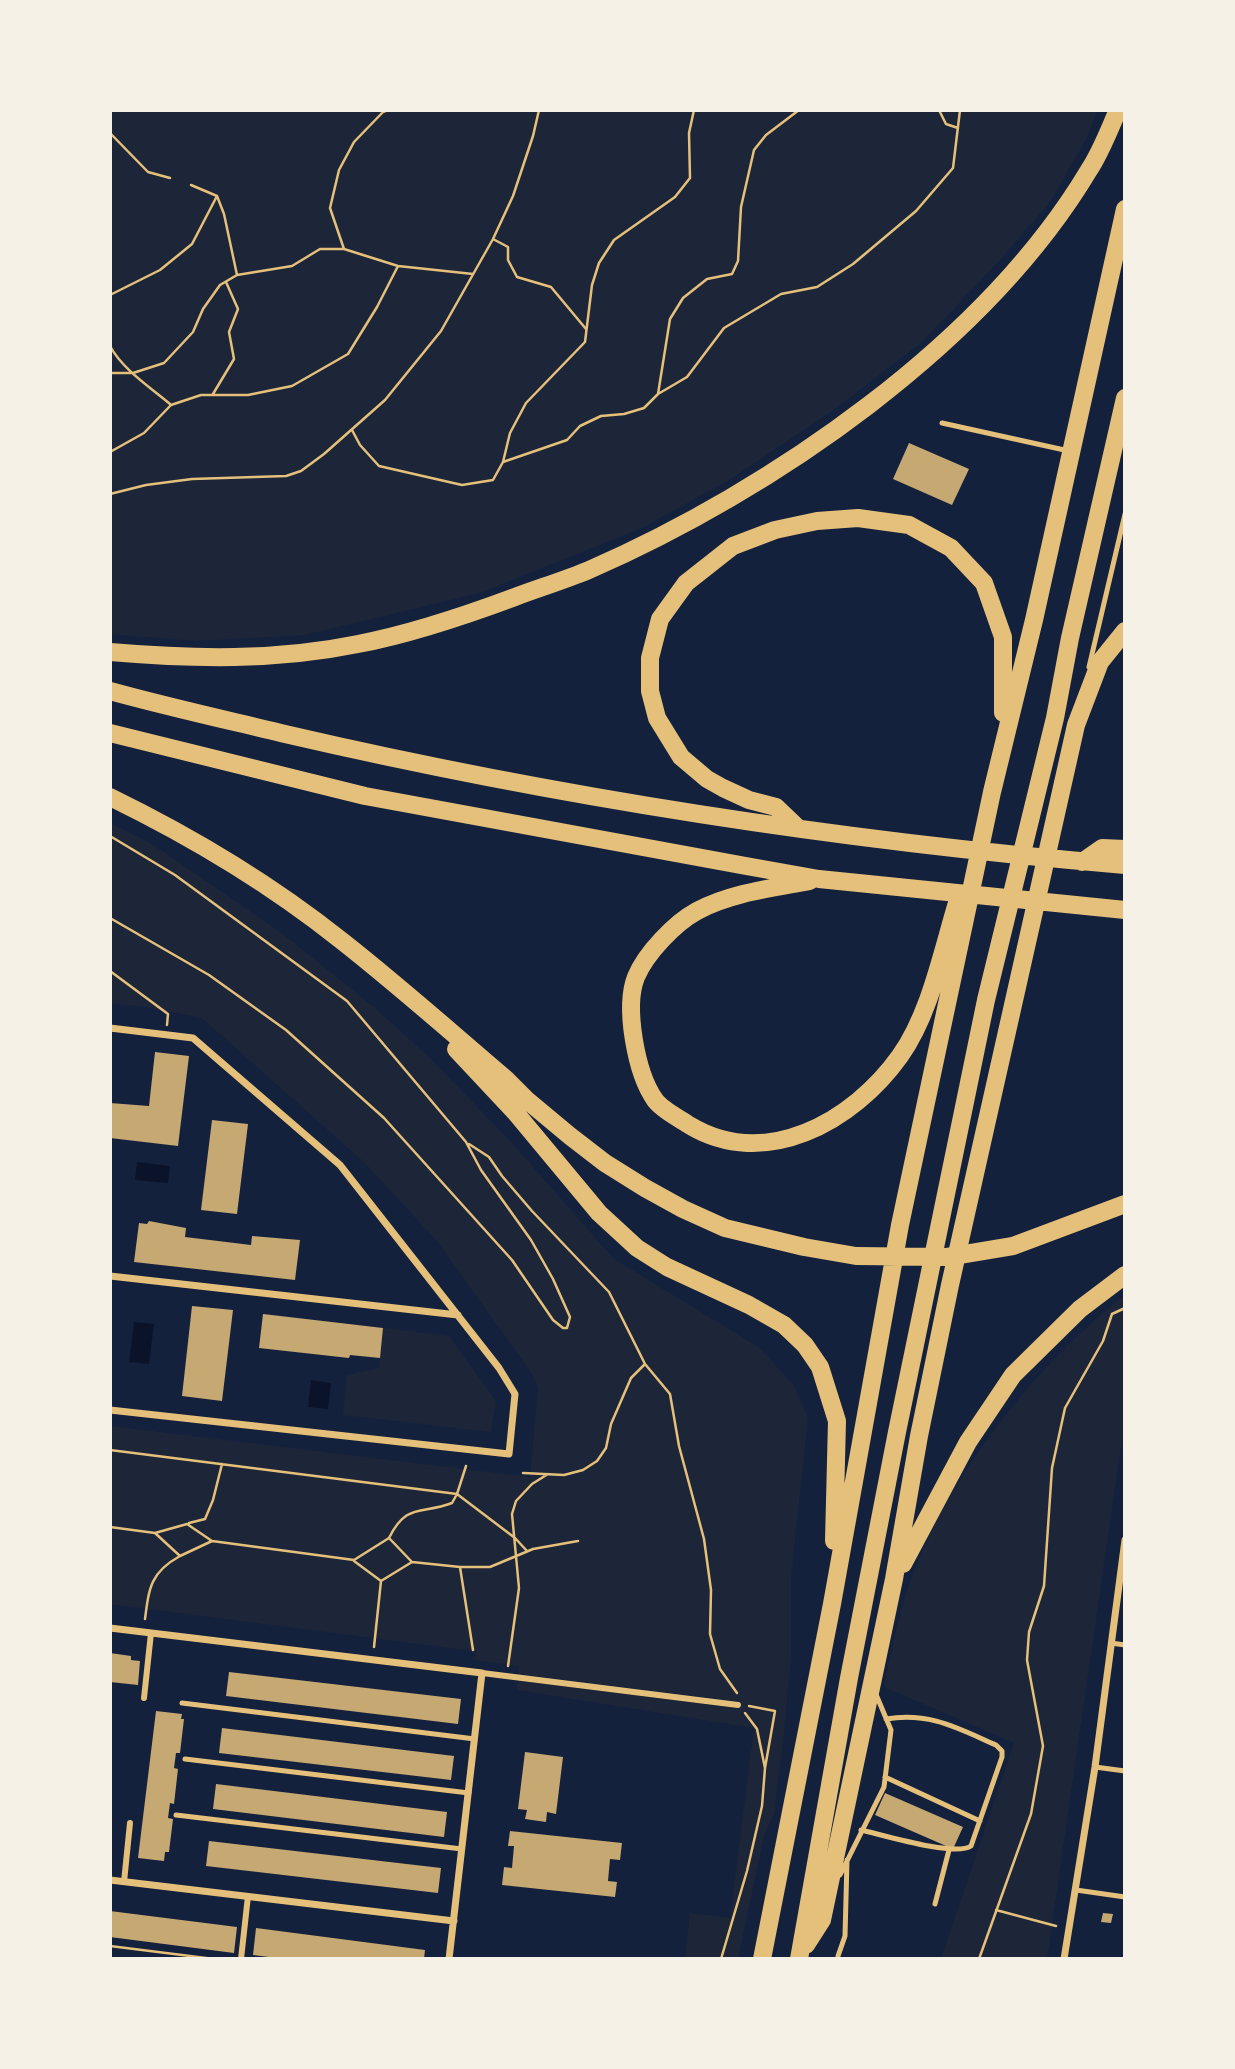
<!DOCTYPE html>
<html>
<head>
<meta charset="utf-8">
<style>
	body { margin:0 }
	#map { position:relative; width:1235px; height:2069px; overflow:hidden; background:#14213d; font-family:Arial,sans-serif }
	canvas { display:block }
	.frame { position:absolute; inset:0; border:112px solid #f6f1e7; pointer-events:none }
</style>
</head>
<body>
<div id="map">
<canvas width="1235" height="2069"></canvas>
<div class="frame"></div>
</div>
<script>
const c = document.querySelector('canvas').getContext('2d');
c.lineJoin = 'round';
function fillPath(path, color) {
  c.fillStyle = color;
  c.fill(path, 'evenodd');
}
function trace(path, color, width, dash) {
  c.strokeStyle = color;
  c.lineWidth = width;
  c.lineCap = dash ? 'butt' : 'round';
  c.setLineDash(dash || []);
  c.stroke(path);
}
fillPath(new Path2D(`
	M 110,110 L 1097,110 L 1087,138 L 1050,202 L 1000,260 L 922,342 L 839,406 L 731,479 L 644,527 L 480,593 L 304,635 L 195,641 L 110,634 Z
	M 110,823 L 152,844 L 283,934 L 375,1008 L 430,1058 L 512,1143 L 614,1259 L 760,1348 L 794,1386 L 808,1417 L 791,1579 L 791,1658 L 784,1733 L 774,1813 L 764,1836 L 738,1959 L 685,1959 L 690,1913 L 730,1918 L 754,1728 L 517,1690 L 519,1666 L 475,1660 L 476,1651 L 473,1651 L 110,1604 L 110,1426 L 530,1477 L 538,1388 L 530,1371 L 437,1241 L 365,1163 L 202,1018 L 146,1007 L 110,1003 Z
	M 1125,1294 L 1125,1418 L 1047,1959 L 941,1959 L 1014,1743 L 884,1687 C 892,1647 900,1607 915,1568 C 959,1461 1036,1367 1125,1294 Z
	M 383,1328 L 449,1336 L 496,1401 L 491,1432 L 343,1415 L 347,1375 L 379,1368 Z`), '#1d2539');
fillPath(new Path2D(`
	M 137,1162 L 170,1166 L 168,1183 L 135,1180 Z
	M 134,1322 L 154,1324 L 149,1364 L 129,1362 Z
	M 311,1380 L 331,1383 L 328,1409 L 308,1407 Z`), '#0b132b');
fillPath(new Path2D(`
	M 909,443 L 969,469 L 952,505 L 893,479 Z
	M 155,1052 L 189,1056 L 178,1146 L 110,1138 L 110,1103 L 149,1106 Z
	M 212,1120 L 248,1124 L 237,1214 L 201,1210 Z
	M 149,1221 L 186,1228 L 185,1237 L 251,1245 L 252,1236 L 300,1240 L 295,1280 L 134,1262 L 139,1223 L 147,1224 Z
	M 192,1306 L 233,1310 L 222,1401 L 182,1396 Z
	M 263,1314 L 383,1328 L 380,1358 L 350,1355 L 349,1358 L 259,1348 Z
	M 110,1653 L 131,1656 L 131,1660 L 140,1661 L 138,1685 L 110,1682 Z
	M 229,1672 L 461,1699 L 458,1724 L 226,1696 Z
	M 156,1711 L 182,1714 L 181,1719 L 184,1719 L 180,1753 L 176,1753 L 174,1768 L 178,1769 L 174,1804 L 170,1803 L 168,1818 L 173,1819 L 169,1852 L 165,1852 L 164,1861 L 138,1858 Z
	M 222,1728 L 454,1756 L 451,1780 L 219,1753 Z
	M 525,1752 L 563,1757 L 556,1814 L 547,1812 L 546,1822 L 525,1819 L 527,1810 L 518,1809 Z
	M 216,1784 L 447,1812 L 444,1837 L 213,1809 Z
	M 885,1793 L 963,1827 L 953,1849 L 875,1815 Z
	M 510,1831 L 622,1843 L 620,1860 L 610,1859 L 608,1881 L 617,1882 L 615,1897 L 502,1885 L 504,1867 L 512,1868 L 514,1846 L 508,1846 Z
	M 209,1841 L 441,1868 L 438,1893 L 206,1866 Z
	M 110,1911 L 237,1927 L 234,1953 L 110,1937 Z
	M 1103,1913 L 1113,1914 L 1111,1923 L 1101,1922 Z
	M 256,1928 L 425,1950 L 424,1959 L 284,1959 L 253,1955 Z`), '#c6a872');
trace(new Path2D(`
	M 939,110 L 946,124 L 958,128
	M 110,133 L 148,172 L 170,178
	M 191,185 L 217,196 L 224,214 L 237,275
	M 493,239 L 508,247 L 508,260 L 517,277 L 551,287 L 586,329
	M 344,249 L 330,208 L 339,170 L 354,142 L 383,112 L 388,110
	M 110,295 L 160,270 L 192,244 L 217,196
	M 110,346 C 123,370 150,387 170,404
	M 110,373 L 133,373 L 164,363 L 193,332 L 203,309 L 220,285 L 237,275 L 292,266 L 320,249 L 344,249 L 398,266 L 473,274
	M 213,394 L 234,359 L 229,332 L 238,309 L 226,282
	M 658,394 L 670,319 L 683,298 L 707,279 L 732,274 L 738,261 L 741,207 L 754,150 L 766,135 L 799,110
	M 352,430 L 360,445 L 379,466 L 462,485 L 493,480 L 503,462 L 510,433 L 526,403 L 585,342 L 592,285 L 599,263 L 614,240 L 675,197 L 690,178 L 689,133 L 694,110
	M 110,452 L 144,433 L 171,405 L 201,395 L 248,395 L 292,386 L 348,354 L 377,307 L 398,266
	M 503,462 L 567,440 L 580,426 L 601,416 L 624,414 L 644,408 L 658,394 L 687,377 L 724,328 L 781,294 L 817,287 L 853,264 L 916,211 L 953,168 L 960,110
	M 110,494 L 146,485 L 192,479 L 286,476 L 301,471 L 324,454 L 385,400 L 441,331 L 493,239 L 513,196 L 533,136 L 539,110
	M 110,836 L 175,875 L 347,1001 L 466,1142 L 481,1170 L 531,1240 L 553,1279 L 570,1317 L 567,1328 L 563,1328 L 553,1320 L 512,1260 L 384,1118 L 286,1030 L 209,975 L 110,918
	M 110,971 L 168,1014 L 167,1025
	M 469,1144 L 489,1157 L 502,1176 L 532,1211 L 609,1292 L 645,1364 L 631,1378 L 611,1424 L 606,1448 L 597,1461 L 583,1470 L 564,1475 L 523,1473
	M 645,1364 L 670,1394 L 679,1446 L 704,1539 L 711,1590 L 710,1634 L 720,1669 L 737,1693
	M 110,1450 L 457,1494 L 466,1466
	M 189,1523 L 205,1519 L 213,1500 L 222,1464
	M 110,1527 L 155,1533 L 187,1524 L 212,1541 L 354,1560 L 389,1538 L 412,1562 L 460,1567 L 490,1567 L 533,1549 L 578,1541
	M 155,1533 L 180,1556 L 212,1541
	M 389,1538 C 407,1502 421,1515 452,1503 L 457,1494 L 515,1538 L 527,1551
	M 354,1561 L 381,1581 L 412,1562
	M 460,1567 L 473,1650
	M 145,1619 C 149,1587 151,1572 180,1556
	M 374,1647 L 381,1581
	M 508,1666 L 519,1588 L 512,1514 L 516,1501 L 532,1484 L 548,1474
	M 745,1713 L 757,1729 L 765,1768
	M 996,1910 L 1056,1926
	M 110,1946 L 214,1959
	M 721,1959 L 747,1871 L 762,1806 L 765,1768 L 775,1711 L 749,1706
	M 979,1959 L 1031,1814 L 1043,1746 L 1027,1660 L 1029,1632 L 1044,1586 L 1052,1468 L 1065,1408 L 1103,1341 L 1112,1314 L 1125,1308`), '#e5c07b', 2.5);
trace(new Path2D(`
	M 942,423 L 1069,451
	M 1089,667 L 1125,514
	M 1111,1643 L 1125,1645
	M 182,1703 L 475,1739
	M 185,1759 L 469,1793
	M 1095,1767 L 1125,1771
	M 885,1777 L 980,1821
	M 176,1815 L 462,1849
	M 861,1830 C 883,1835 955,1857 971,1846 L 1002,1757 L 1002,1751 L 996,1745 C 957,1728 930,1712 886,1719
	M 840,1875 L 884,1787 L 891,1730 L 875,1692
	M 1076,1890 L 1125,1897
	M 935,1904 L 949,1850
	M 838,1956 L 845,1936 L 847,1860`), '#e5c07b', 5);
trace(new Path2D(`
	M 482,1673 L 738,1705
	M 144,1698 L 151,1633
	M 124,1882 L 130,1823
	M 241,1959 L 248,1896`), '#e5c07b', 6);
trace(new Path2D(`
	M 110,1028 L 193,1038 L 340,1165 L 499,1368 L 515,1394 L 509,1454 L 110,1410
	M 110,1276 L 458,1315
	M 110,1628 L 482,1673 L 449,1959
	M 110,1880 L 454,1921
	M 1064,1959 L 1095,1767 L 1125,1540`), '#e5c07b', 7);
trace(new Path2D(`
	M 110,652 C 193,659 276,661 358,644 C 411,634 464,616 515,597 C 539,588 565,580 589,570 C 772,490 985,344 1089,170 C 1101,152 1109,130 1118,110
	M 110,691 C 168,707 227,720 285,734 C 561,798 842,841 1125,865
	M 110,733 L 365,796 L 746,866 L 819,879 L 1125,910
	M 110,797 C 190,836 273,886 342,941 C 398,985 452,1033 506,1079 L 528,1101 L 570,1136 L 605,1163 L 645,1188 L 683,1209 L 725,1228 L 804,1247 L 856,1256 L 947,1257 L 1013,1246 L 1125,1204
	M 798,828 L 776,807 L 749,800 L 723,788 L 707,779 L 681,757 L 657,718 L 650,691 L 650,658 L 660,619 L 686,583 L 733,546 L 775,530 L 817,521 L 858,518 L 909,525 L 951,548 L 984,583 L 1003,637 L 1003,713
	M 1082,862 L 1102,848 L 1125,849
	M 810,881 C 773,888 730,893 697,911 C 675,923 646,953 636,977 C 624,1007 636,1073 655,1100 C 662,1110 679,1118 689,1125 C 765,1171 853,1122 900,1056 C 930,1014 942,952 957,903
	M 456,1049 L 515,1112 L 599,1213 L 637,1248 L 667,1267 L 749,1305 L 784,1325 L 805,1345 L 820,1367 L 837,1421 L 834,1541
	M 903,1564 L 968,1442 L 1013,1375 L 1080,1309 L 1125,1275
	M 806,1945 L 822,1920 L 894,1579 L 919,1436 L 950,1285 L 1076,725 L 1100,662 L 1125,631
	M 762,1959 L 832,1604 L 900,1225 L 992,792 L 1034,620 L 1125,209
	M 799,1959 L 849,1678 L 897,1432 L 986,1000 L 1055,718 L 1070,638 L 1125,398`), '#e5c07b', 18);
</script>
</body>
</html>
